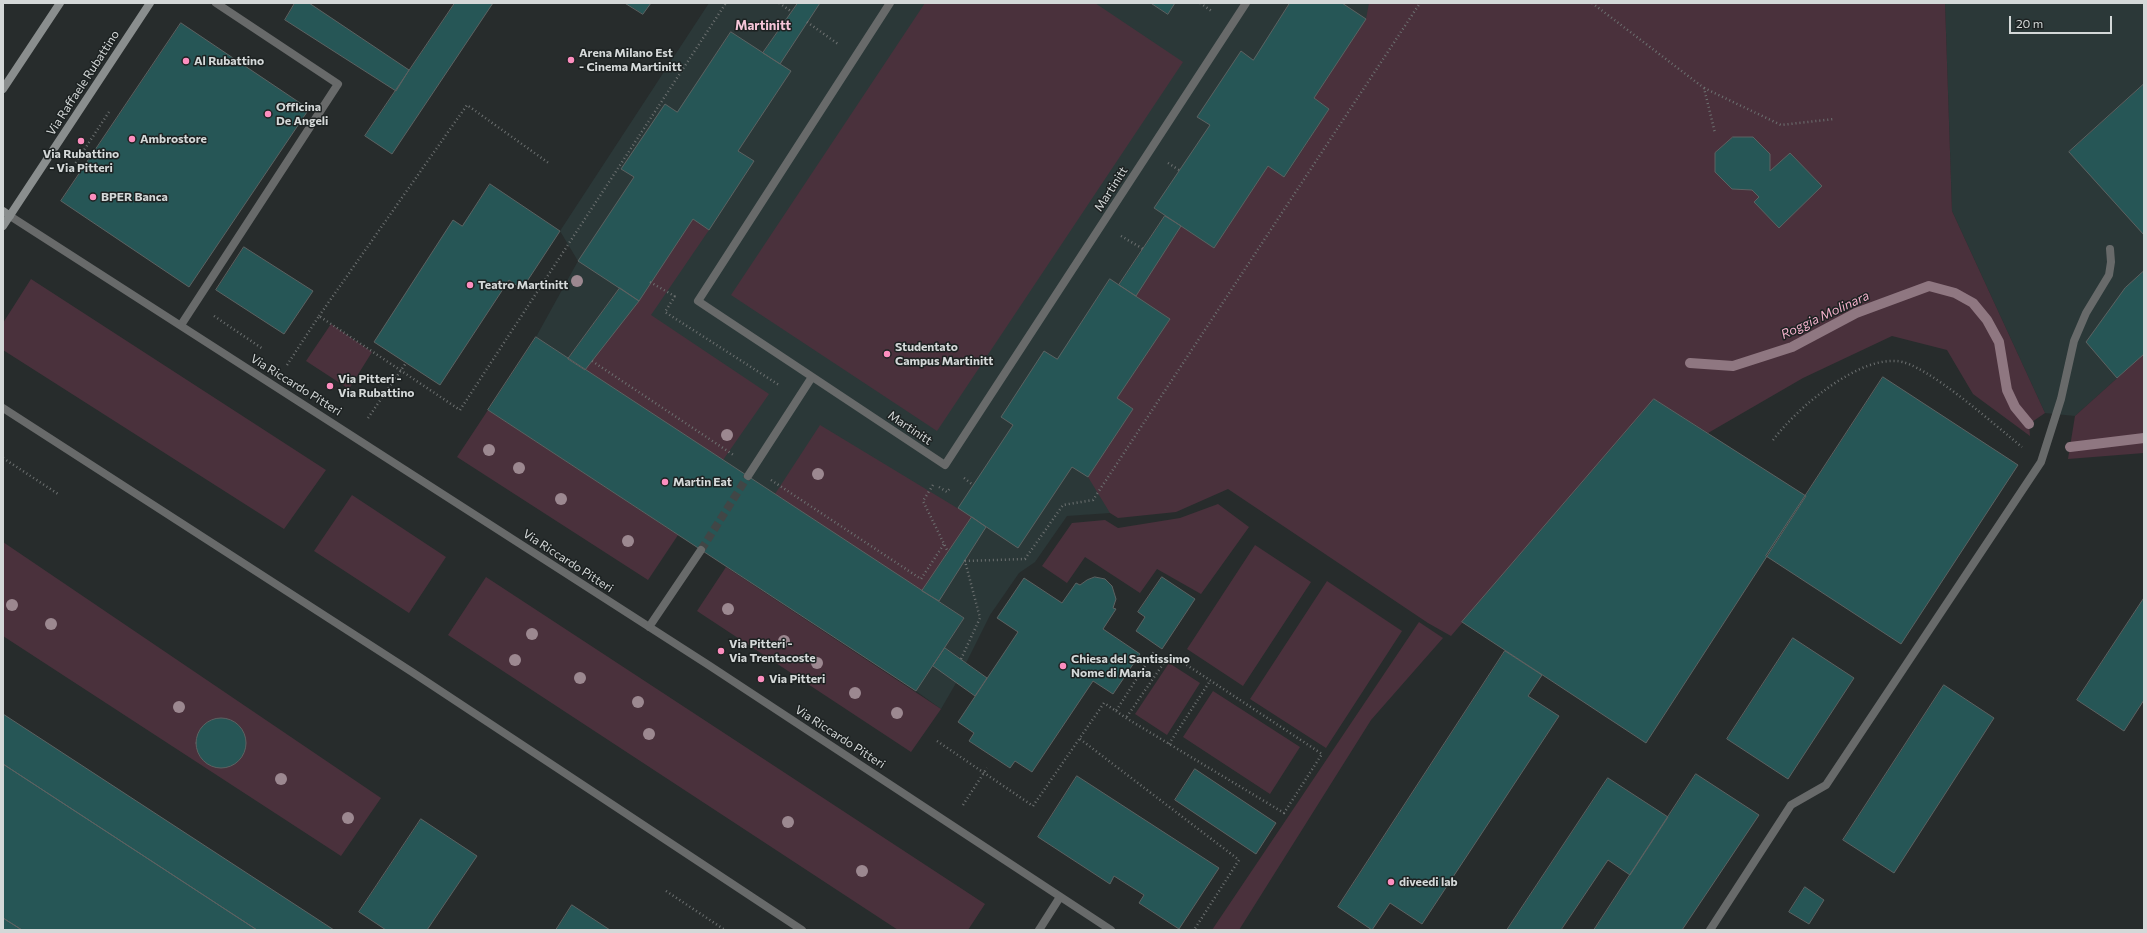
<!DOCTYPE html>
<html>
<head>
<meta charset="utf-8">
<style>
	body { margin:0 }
	#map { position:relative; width:2147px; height:933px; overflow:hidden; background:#272c2c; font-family:Commissioner,sans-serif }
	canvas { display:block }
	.frame { position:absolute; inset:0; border:4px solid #d4d8d8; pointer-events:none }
	.scale { position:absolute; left:2009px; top:16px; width:103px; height:18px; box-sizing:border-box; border:2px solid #d4d8d8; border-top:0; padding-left:5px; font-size:12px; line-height:14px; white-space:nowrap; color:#d4d8d8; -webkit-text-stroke:3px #1d2222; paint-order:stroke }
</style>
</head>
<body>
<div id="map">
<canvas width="2147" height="933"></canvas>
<div class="frame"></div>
<div class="scale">20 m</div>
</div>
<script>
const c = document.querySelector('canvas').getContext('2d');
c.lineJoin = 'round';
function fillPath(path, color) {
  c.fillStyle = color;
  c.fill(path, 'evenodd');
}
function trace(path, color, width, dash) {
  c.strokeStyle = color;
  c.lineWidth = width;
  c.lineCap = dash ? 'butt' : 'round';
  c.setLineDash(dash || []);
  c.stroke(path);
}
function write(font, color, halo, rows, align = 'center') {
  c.font = font + ' Commissioner,sans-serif';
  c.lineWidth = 3;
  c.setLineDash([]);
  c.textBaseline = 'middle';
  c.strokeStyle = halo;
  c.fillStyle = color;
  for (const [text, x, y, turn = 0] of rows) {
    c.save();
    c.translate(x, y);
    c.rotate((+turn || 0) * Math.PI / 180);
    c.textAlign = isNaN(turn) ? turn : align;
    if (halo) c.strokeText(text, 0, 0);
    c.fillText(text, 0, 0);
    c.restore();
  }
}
fillPath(new Path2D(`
	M 709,3 L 1437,3 L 1110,513 L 1067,516 L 1035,562 L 1019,573 L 990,615 L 956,683 L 941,709 L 916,691 L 964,618 L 536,337 L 578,261 L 560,231 Z
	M 1945,3 L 2144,3 L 2144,354 L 2075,416 L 2045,413 L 1952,211 Z`), '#2b3838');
fillPath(new Path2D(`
	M 925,3 L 1095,3 L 1183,62 L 937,431 L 731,295 Z
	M 1369,3 L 1945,3 L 1952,211 L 2045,413 L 2029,424 L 2030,436 L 1973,394 L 1947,350 L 1892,336 L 1803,378 L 1708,433 L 1654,399 L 1451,636 L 1428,623 L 1228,489 L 1176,512 L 1118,518 L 1110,513 L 1088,477 L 1133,409 L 1117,398 L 1170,319 L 1136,296 L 1181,226 L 1214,248 L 1268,166 L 1285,177 L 1329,109 L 1314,98 L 1366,19 Z
	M 693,219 L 709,230 L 651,315 L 769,394 L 723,460 L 585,370 Z
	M 31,279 L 326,470 L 284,529 L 3,350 L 3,323 Z
	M 331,324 L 372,352 L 349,389 L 306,361 Z
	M 2144,354 L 2144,453 L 2068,459 L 2075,416 Z
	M 488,410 L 678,535 L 648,580 L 457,457 Z
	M 820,425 L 972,517 L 922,591 L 775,494 Z
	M 352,495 L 446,557 L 409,613 L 314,551 Z
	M 1218,504 L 1249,527 L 1201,594 L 1157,569 L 1140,593 L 1085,557 L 1067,583 L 1042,566 L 1072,523 L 1105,520 L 1118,528 L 1180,518 Z
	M 3,542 L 381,798 L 341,856 L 3,636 Z
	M 1255,545 L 1311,582 L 1243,686 L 1187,649 Z
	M 726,567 L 941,709 L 911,752 L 697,611 Z
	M 486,577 L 985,904 L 968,930 L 898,930 L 448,635 Z
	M 1327,581 L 1402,631 L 1326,748 L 1250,699 Z
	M 1419,622 L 1443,638 L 1371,720 L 1239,930 L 1212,930 Z
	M 1169,663 L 1200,683 L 1167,735 L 1135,714 Z
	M 1213,691 L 1300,747 L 1270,794 L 1183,737 Z`), '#4a313c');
trace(new Path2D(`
	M 1690,363 L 1733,366 L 1792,347 L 1856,313 L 1929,286 L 1955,293 L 1973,303 L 1987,320 L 1999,342 L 2007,390 L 2015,407 L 2029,424
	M 2070,447 L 2144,438`), '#8f7781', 10);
const building = new Path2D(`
	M 295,3 L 309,3 L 409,70 L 396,91 L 285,20 Z
	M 455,3 L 493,3 L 392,154 L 365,136 Z
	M 625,3 L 651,3 L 643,14 Z
	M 798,3 L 820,3 L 780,64 L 763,53 Z
	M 1151,3 L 1175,3 L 1168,14 Z
	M 1290,3 L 1342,3 L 1366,19 L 1314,98 L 1329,109 L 1284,177 L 1268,166 L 1214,248 L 1154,208 L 1210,125 L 1197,117 L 1241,51 L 1253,60 Z
	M 181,23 L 309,109 L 189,287 L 61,201 Z
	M 731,32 L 791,71 L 738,151 L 754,161 L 709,230 L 693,219 L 639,301 L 578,261 L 634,177 L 621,169 L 665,104 L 677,112 Z
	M 2144,84 L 2144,235 L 2069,152 Z
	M 1733,137 L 1753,137 L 1770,154 L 1770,171 L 1790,153 L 1822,186 L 1779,228 L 1754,202 L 1759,197 L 1752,190 L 1732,189 L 1715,172 L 1715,153 Z
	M 490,184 L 560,231 L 522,289 L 509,280 L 440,385 L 374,342 L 453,220 L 462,226 Z
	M 1165,216 L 1181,226 L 1136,296 L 1119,285 Z
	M 244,247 L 313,291 L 284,334 L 216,290 Z
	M 2144,271 L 2144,354 L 2117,378 L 2086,342 L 2125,288 Z
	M 1110,279 L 1170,319 L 1117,398 L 1133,409 L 1088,477 L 1072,467 L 1018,548 L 958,508 L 1013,425 L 1001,417 L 1044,351 L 1057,359 Z
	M 620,288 L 639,301 L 585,370 L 568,359 Z
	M 536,337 L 964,618 L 916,691 L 488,410 Z
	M 1883,377 L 2018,465 L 1901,644 L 1766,556 Z
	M 1654,399 L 1806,496 L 1646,743 L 1462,622 Z
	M 972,517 L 986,527 L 939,601 L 922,591 Z
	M 1095,577 L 1105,579 L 1112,586 L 1116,599 L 1113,608 L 1116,609 L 1103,629 L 1140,654 L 1113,694 L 1093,681 L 1032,772 L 1015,761 L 1010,768 L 969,741 L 974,733 L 958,722 L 1018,632 L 997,618 L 1024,578 L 1062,603 L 1076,583 L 1080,585 L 1087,580 Z
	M 1162,577 L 1195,599 L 1162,649 L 1136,631 L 1145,617 L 1138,612 Z
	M 2144,598 L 2144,700 L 2124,731 L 2077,700 Z
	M 1793,638 L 1854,678 L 1788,779 L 1727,739 Z
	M 945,648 L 987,678 L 975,696 L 933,666 Z
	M 1505,651 L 1542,675 L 1528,696 L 1559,716 L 1422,924 L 1390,903 L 1372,930 L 1338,907 Z
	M 1944,685 L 1994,718 L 1894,873 L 1843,840 Z
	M 3,714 L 334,930 L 257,930 L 3,764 Z
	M196 743a25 25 0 1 1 50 0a25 25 0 1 1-50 0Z
	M 3,764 L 257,930 L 22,930 L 3,918 Z
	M 1195,769 L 1276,823 L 1256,854 L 1175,800 Z
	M 1696,774 L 1759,815 L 1682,930 L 1594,930 Z
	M 1077,776 L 1219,868 L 1179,929 L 1139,903 L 1144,895 L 1114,876 L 1110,884 L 1038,837 Z
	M 1608,778 L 1668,817 L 1630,875 L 1608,860 L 1561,930 L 1507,930 Z
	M 421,819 L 477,856 L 427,930 L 386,930 L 359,912 Z
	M 1805,887 L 1824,900 L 1809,924 L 1789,912 Z
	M 572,905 L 610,930 L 556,930 Z
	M 3,918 L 22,930 L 3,930 Z`);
fillPath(building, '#265656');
trace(building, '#5c6262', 1);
trace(new Path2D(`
	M 701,550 L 748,476`), '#414646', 8, [8, 4]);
trace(new Path2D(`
	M 779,3 L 792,12
	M 1200,3 L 1213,12
	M 1592,3 L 1704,88 L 1715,133
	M 807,22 L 838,44
	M 1704,88 L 1781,125 L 1834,119
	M 1168,163 L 1179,170
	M 69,173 L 109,112
	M 1121,236 L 1143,249
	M 650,282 L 676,297
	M 675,296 L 665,312 L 779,385
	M 214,316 L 263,349
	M 319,316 L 467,105 L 550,164
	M 592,361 L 735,456
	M 287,365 L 319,316 L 460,410 L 726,3
	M 368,418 L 406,363
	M 1773,440 C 1792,416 1812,398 1838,381 C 1856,370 1875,360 1897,361 C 1926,363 1997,427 2022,447
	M 3,458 L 58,494
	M 964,478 L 973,485
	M 771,480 L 921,579 L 944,544
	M 933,485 L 923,501 L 948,552
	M 939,487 L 947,492 L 951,487
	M 961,659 L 980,618 L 965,561 L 1025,559 L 1063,505 L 1093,500 L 1420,3
	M 1116,711 L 1126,718 L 1284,813 L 1322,754 L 1170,654 L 1126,718
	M 1080,739 L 1239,860 L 1194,930
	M 937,741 L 1033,806 L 1104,703 L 1116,711 L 1155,650
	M 1169,744 L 1210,681
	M 963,805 L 987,768
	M 666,891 L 725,930`), '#6d7171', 2.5, [1, 3]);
trace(new Path2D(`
	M 181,325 L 338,84 L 216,3
	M 1710,930 L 1791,805 L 1826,785 L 2041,462 L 2061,399 L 2074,341 L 2086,313 L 2109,275 L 2111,262 L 2110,249`), '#686a6a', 8);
trace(new Path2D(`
	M 890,3 L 698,301 L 945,465 L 1246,3
	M 10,216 L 710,666 L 1111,930
	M 3,408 L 412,672 L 802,930
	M 748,476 L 812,377
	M 649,627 L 701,550
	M 1039,930 L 1060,897`), '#686a6a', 8);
trace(new Path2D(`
	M 3,89 L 60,3
	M 3,211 L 10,216
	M 3,226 L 150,3`), '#8a8e8e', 8);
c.fillStyle = '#9c8890';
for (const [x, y] of [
	[577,281],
	[727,435],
	[489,450],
	[519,468],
	[818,474],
	[561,499],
	[628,541],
	[12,605],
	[728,609],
	[51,624],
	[532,634],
	[784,641],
	[515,660],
	[817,663],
	[580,678],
	[855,693],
	[638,702],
	[179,707],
	[897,713],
	[649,734],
	[281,779],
	[348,818],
	[788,822],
	[862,871]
]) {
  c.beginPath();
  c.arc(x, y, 6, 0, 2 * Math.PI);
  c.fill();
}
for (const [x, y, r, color] of [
	[571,60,4,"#fd8ebf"],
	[186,61,4,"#fd8ebf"],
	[268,114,4,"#fd8ebf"],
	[132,139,4,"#fd8ebf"],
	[81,141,4,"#fd8ebf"],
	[93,197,4,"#fd8ebf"],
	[470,285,4,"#fd8ebf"],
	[887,354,4,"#fd8ebf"],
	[330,386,4,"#fd8ebf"],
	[665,482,4,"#fd8ebf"],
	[721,651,4,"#fd8ebf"],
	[1063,666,4,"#fd8ebf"],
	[761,679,4,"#fd8ebf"],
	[1391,882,4,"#fd8ebf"]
]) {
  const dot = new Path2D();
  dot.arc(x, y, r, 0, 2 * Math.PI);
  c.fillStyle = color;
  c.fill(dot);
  trace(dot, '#1d2222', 1.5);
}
write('bold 12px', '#d4d8d8', '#1d2222', [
	["Arena Milano Est",579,53],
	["- Cinema Martinitt",579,67],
	["Al Rubattino",194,61],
	["Officina",276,107],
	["De Angeli",276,121],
	["Ambrostore",140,139],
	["Via Rubattino",81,154,"center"],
	["- Via Pitteri",81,168,"center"],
	["BPER Banca",101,197],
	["Teatro Martinitt",478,285],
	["Studentato",895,347],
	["Campus Martinitt",895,361],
	["Via Pitteri -",338,379],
	["Via Rubattino",338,393],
	["Martin Eat",673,482],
	["Via Pitteri -",729,644],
	["Via Trentacoste",729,658],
	["Chiesa del Santissimo",1071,659],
	["Nome di Maria",1071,673],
	["Via Pitteri",769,679],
	["diveedi lab",1399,882]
], 'left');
write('12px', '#d4d8d8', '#1d2222', [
	["Via Raffaele Rubattino",83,83,-57],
	["Martinitt",1111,189,-57],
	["Via Riccardo Pitteri",296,385,32],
	["Martinitt",910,428,34],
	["Via Riccardo Pitteri",568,561,33],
	["Via Riccardo Pitteri",840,737,33]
]);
write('bold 13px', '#f5c5d8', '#1d2222', [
	["Martinitt",763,26]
]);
write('italic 13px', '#f3b2cc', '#1d2222', [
	["Roggia Molinara",1825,315,-25]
]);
</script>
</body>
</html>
